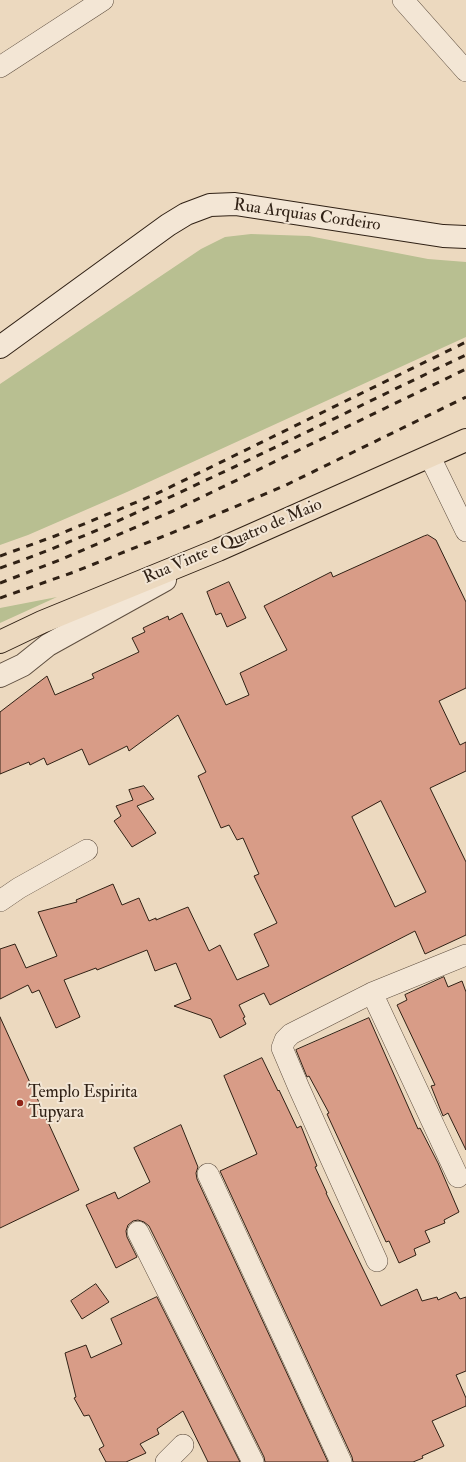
<!DOCTYPE html>
<html>
<head>
<meta charset="utf-8">
<style>
	body { margin:0 }
	canvas { display:block; background:#ecd9bf }
</style>
</head>
<body>
<canvas width="466" height="1462"></canvas>
<script>
const c = document.querySelector('canvas').getContext('2d');
c.lineJoin = 'round';
function fillPath(path, color) {
  c.fillStyle = color;
  c.fill(path, 'evenodd');
}
function trace(path, color, width, dash) {
  c.strokeStyle = color;
  c.lineWidth = width;
  c.lineCap = dash ? 'butt' : 'round';
  c.setLineDash(dash || []);
  c.stroke(path);
}
function write(font, color, halo, rows, align = 'center') {
  c.font = font + ' "IM FELL Double Pica",serif';
  c.lineWidth = 4;
  c.setLineDash([]);
  c.textBaseline = 'middle';
  c.strokeStyle = halo;
  c.fillStyle = color;
  for (const [text, x, y, turn = 0] of rows) {
    c.save();
    c.translate(x, y);
    c.rotate((+turn || 0) * Math.PI / 180);
    c.textAlign = isNaN(turn) ? turn : align;
    if (halo) c.strokeText(text, 0, 0);
    c.fillText(text, 0, 0);
    c.restore();
  }
}
fillPath(new Path2D(`
	M 251,234 L 309,236 L 428,259 L 466,262 L 466,337 L 127,492 L 28,535 L 0,545 L 0,384 L 201,249 L 225,237 Z
	M 57,597 L 0,623 L 0,608 Z`), '#b8bf91');
const building = new Path2D(`
	M 428,535 L 436,540 L 466,602 L 466,688 L 439,701 L 460,745 L 466,742 L 466,771 L 430,788 L 466,862 L 466,935 L 425,954 L 415,931 L 270,1005 L 264,993 L 239,1005 L 245,1017 L 243,1018 L 246,1024 L 220,1038 L 211,1019 L 174,1006 L 191,999 L 176,963 L 155,971 L 147,950 L 97,970 L 96,968 L 64,980 L 80,1017 L 56,1028 L 39,990 L 32,993 L 28,985 L 0,999 L 0,949 L 15,944 L 26,968 L 57,956 L 38,912 L 77,902 L 76,900 L 113,884 L 122,905 L 139,898 L 149,921 L 156,918 L 156,920 L 188,907 L 209,951 L 220,945 L 237,980 L 269,966 L 254,934 L 277,923 L 254,876 L 259,874 L 243,838 L 237,840 L 229,825 L 221,828 L 198,776 L 206,772 L 178,715 L 129,751 L 127,746 L 89,765 L 82,749 L 47,765 L 44,758 L 30,765 L 29,762 L 0,774 L 0,712 L 47,676 L 55,695 L 94,678 L 92,674 L 139,652 L 132,638 L 145,632 L 143,628 L 168,616 L 169,620 L 182,613 L 226,705 L 249,695 L 240,673 L 287,650 L 264,606 L 331,572 L 333,577 L 424,536 ZM 381,801 L 426,892 L 395,907 L 352,817 Z
	M 229,582 L 246,618 L 227,627 L 221,613 L 216,615 L 207,592 Z
	M 144,786 L 154,799 L 137,806 L 156,833 L 132,847 L 114,821 L 121,816 L 116,806 L 133,800 L 129,790 Z
	M 444,977 L 448,987 L 462,981 L 466,992 L 466,1150 L 448,1113 L 443,1116 L 431,1086 L 435,1085 L 397,1005 L 407,1000 L 405,995 Z
	M 0,1017 L 79,1190 L 0,1228 Z
	M 369,1018 L 418,1129 L 420,1128 L 438,1163 L 459,1212 L 444,1220 L 445,1223 L 425,1231 L 430,1242 L 414,1249 L 416,1255 L 399,1263 L 389,1241 L 386,1242 L 327,1114 L 329,1113 L 309,1076 L 307,1077 L 296,1050 Z
	M 262,1058 L 278,1091 L 279,1090 L 297,1128 L 301,1126 L 317,1166 L 315,1167 L 327,1193 L 326,1193 L 381,1306 L 417,1289 L 422,1301 L 437,1297 L 438,1300 L 456,1292 L 460,1299 L 466,1297 L 466,1371 L 456,1375 L 466,1398 L 466,1406 L 432,1421 L 444,1446 L 422,1456 L 423,1458 L 413,1462 L 353,1462 L 352,1457 L 220,1171 L 257,1154 L 224,1076 Z
	M 181,1125 L 198,1167 L 196,1173 L 197,1179 L 328,1462 L 265,1462 L 264,1457 L 149,1226 L 144,1222 L 138,1220 L 133,1221 L 128,1225 L 126,1231 L 127,1237 L 137,1257 L 116,1268 L 86,1205 L 115,1192 L 118,1199 L 150,1182 L 134,1148 Z
	M 96,1284 L 109,1302 L 82,1319 L 71,1301 Z
	M 157,1297 L 240,1462 L 208,1462 L 183,1411 L 157,1429 L 159,1434 L 140,1444 L 146,1453 L 126,1462 L 106,1462 L 99,1449 L 104,1446 L 89,1415 L 84,1416 L 74,1398 L 76,1397 L 65,1353 L 86,1345 L 91,1358 L 122,1344 L 111,1319 Z`);
fillPath(building, '#d89c87');
trace(building, '#302115', 1);
const minor = new Path2D(`
	M 403,0 L 466,71
	M 0,67 L 103,0
	M 430,457 L 466,531
	M 0,901 L 19,888 L 87,850
	M 372,993 L 458,1177
	M 208,1174 L 341,1462
	M 138,1232 L 253,1462
	M 377,1261 L 299,1088 L 282,1048 L 285,1040 L 291,1034 L 372,993 L 466,955
	M 166,1462 L 183,1445`);
const tertiary = new Path2D(`
	M 0,676 L 23,665 L 48,645 L 165,580`);
const secondary = new Path2D(`
	M 0,347 L 168,225 L 186,214 L 210,205 L 235,204 L 443,236 L 466,237`);
const primary = new Path2D(`
	M 0,642 L 42,622 L 218,550 L 466,440`);
trace(minor, '#5f4f40', 22);
trace(tertiary, '#5f4f40', 24);
trace(secondary, '#302115', 24);
trace(primary, '#302115', 24);
trace(minor, '#f3e6d5', 21);
trace(tertiary, '#f3e6d5', 22);
trace(secondary, '#f3e6d5', 22);
trace(primary, '#ecd9bf', 22);
trace(new Path2D(`
	M 0,556 L 55,536 L 156,494 L 466,342
	M 0,568 C 64,546 126,518 187,489 C 280,446 373,399 466,355
	M 0,583 L 60,560 L 173,511 L 466,369
	M 0,598 L 74,572 L 199,522 L 286,485 L 466,397`), '#302115', 3, [7, 7]);
for (const [x, y, r, color] of [
	[20,1103,4,"#8f2418"]
]) {
  const dot = new Path2D();
  dot.arc(x, y, r, 0, 2 * Math.PI);
  c.fillStyle = color;
  c.fill(dot);
  trace(dot, '#f3e6d5', 1.5);
}
write('17px', '#302115', '#f3e6d5', [
	["Rua Arquias Cordeiro",307,216,8],
	["Rua Vinte e Quatro de Maio",233,542,-23]
]);
write('17px', '#302115', '#f3e6d5', [
	["Templo Espirita",28,1093],
	["Tupyara",28,1113]
], 'left');
</script>
</body>
</html>
